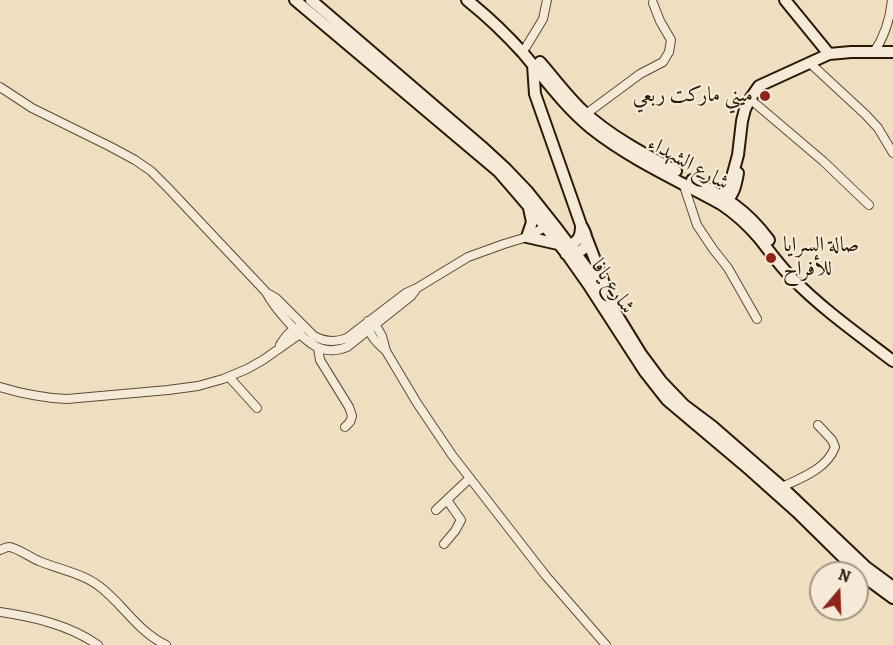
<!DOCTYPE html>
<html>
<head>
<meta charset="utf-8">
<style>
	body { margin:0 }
	#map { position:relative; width:893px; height:645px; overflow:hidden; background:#f0dec1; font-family:Alegreya,serif }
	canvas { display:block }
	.north { position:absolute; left:809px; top:561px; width:60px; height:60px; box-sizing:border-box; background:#f5ead7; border:2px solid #a49683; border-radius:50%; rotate:19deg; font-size:16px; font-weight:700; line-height:24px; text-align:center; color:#2b1805 }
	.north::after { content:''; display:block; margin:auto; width:21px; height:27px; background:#8f2418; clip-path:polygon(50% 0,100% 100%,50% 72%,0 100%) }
</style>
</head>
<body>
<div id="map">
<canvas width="893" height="645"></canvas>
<div class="north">N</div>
</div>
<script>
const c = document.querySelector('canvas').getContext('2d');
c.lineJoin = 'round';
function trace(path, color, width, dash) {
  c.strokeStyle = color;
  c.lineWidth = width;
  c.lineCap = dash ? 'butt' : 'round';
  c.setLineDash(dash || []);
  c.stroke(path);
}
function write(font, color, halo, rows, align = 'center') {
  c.font = font + ' Alegreya,Amiri,serif';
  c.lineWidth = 4.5;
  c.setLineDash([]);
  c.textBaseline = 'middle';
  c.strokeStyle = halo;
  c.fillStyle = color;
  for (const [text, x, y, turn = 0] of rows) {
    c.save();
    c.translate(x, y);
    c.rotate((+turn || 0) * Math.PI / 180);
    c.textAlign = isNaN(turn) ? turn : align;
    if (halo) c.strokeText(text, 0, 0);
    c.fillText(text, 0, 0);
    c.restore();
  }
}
const street = new Path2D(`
	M 526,47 L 543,19 L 547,0
	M 874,52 C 885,36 890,19 892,0
	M 811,64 L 866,115 L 878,128 L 893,153
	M 0,87 L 32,108 L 111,147 L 135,160 L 151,171 L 168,188 L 266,292 C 272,304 280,313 289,323 C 305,340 321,358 347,347 L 411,296 L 417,288
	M 750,99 L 823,161 L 869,205
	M 586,114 L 640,74 L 663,62 L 669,52 L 671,40 L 660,21 L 653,3
	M 683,183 L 697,225 L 713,249 L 728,268 L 757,319
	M 267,293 L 276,298 L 314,336 C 325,342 335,343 347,338 L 406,293 L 417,288 L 468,257 L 504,244 L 527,237 L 545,227 L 550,227
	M 280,345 C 285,337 290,330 299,327
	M 318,348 L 320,360 L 349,407 L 352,416 L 350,422 L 345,427
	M 386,351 C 376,342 368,335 368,321 L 375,324 L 382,336 L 386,351 L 417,403 L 452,455 L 546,576 L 606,645
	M 229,377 L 257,408
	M 0,387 C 23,394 44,398 67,399 L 168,390 L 198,386 L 223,379 L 247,369 L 263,360 L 300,334 L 301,330
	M 782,487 C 801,478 827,469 835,447 L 832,440 L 818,425
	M 436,510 L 470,478
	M 444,544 L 455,531 L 461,520 L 447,500
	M 0,550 C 3,549 6,547 9,547 C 16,547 31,558 39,561 C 58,569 82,573 99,586 C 123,604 138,632 166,645
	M 0,612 C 34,617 69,625 98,645`);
const secondary = new Path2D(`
	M 295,0 L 499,172 L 536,215 L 569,257 L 588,284 L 645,372 L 667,400 L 750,470 L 797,512 L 859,573 L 893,598
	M 311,0 L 481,146 L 506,169 L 528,192 L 555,226 L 595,279 L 641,354 L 661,381 L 684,405 L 712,426 L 782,487 L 866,567 L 893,587
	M 467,0 C 487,16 506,34 523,53 C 545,79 565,107 591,128 C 630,159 677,180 721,204 C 736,214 748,225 759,238 C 770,252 780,266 792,278 C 822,309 859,335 893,361
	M 785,0 L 829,54
	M 540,62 C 554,78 567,96 583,111 C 610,136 644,154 676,171
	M 533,65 L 535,94 L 581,225 C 592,243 587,253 566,254 C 572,238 581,246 581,225
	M 692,180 C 726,198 746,209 769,240
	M 722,201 L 722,196 L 732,177 L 738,155 L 742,121 L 745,109 L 750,99 L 759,86 L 829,54 L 851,52 L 893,52
	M 723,203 C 734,197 736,184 738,173
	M 529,208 L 532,222 L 527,237 L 558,244
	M 587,239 L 605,286`);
trace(street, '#5c4a34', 10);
trace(secondary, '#2b1805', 14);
trace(street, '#f5ead7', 8);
trace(secondary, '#f5ead7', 10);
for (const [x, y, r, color] of [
	[765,96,6,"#8f2418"],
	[771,258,6,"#8f2418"]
]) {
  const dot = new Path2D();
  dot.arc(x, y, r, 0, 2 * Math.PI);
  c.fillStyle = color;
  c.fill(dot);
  trace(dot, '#f5ead7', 2);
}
write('21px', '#2b1805', '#f5ead7', [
	["ميني ماركت ربعي",753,96],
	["صالة السرايا",783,246,"left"],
	["للأفراح",783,270,"left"]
], 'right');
write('21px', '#2b1805', '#f5ead7', [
	["شارع الشهداء",688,164,29],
	["شارع يافا",612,287,56]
]);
</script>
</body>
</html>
